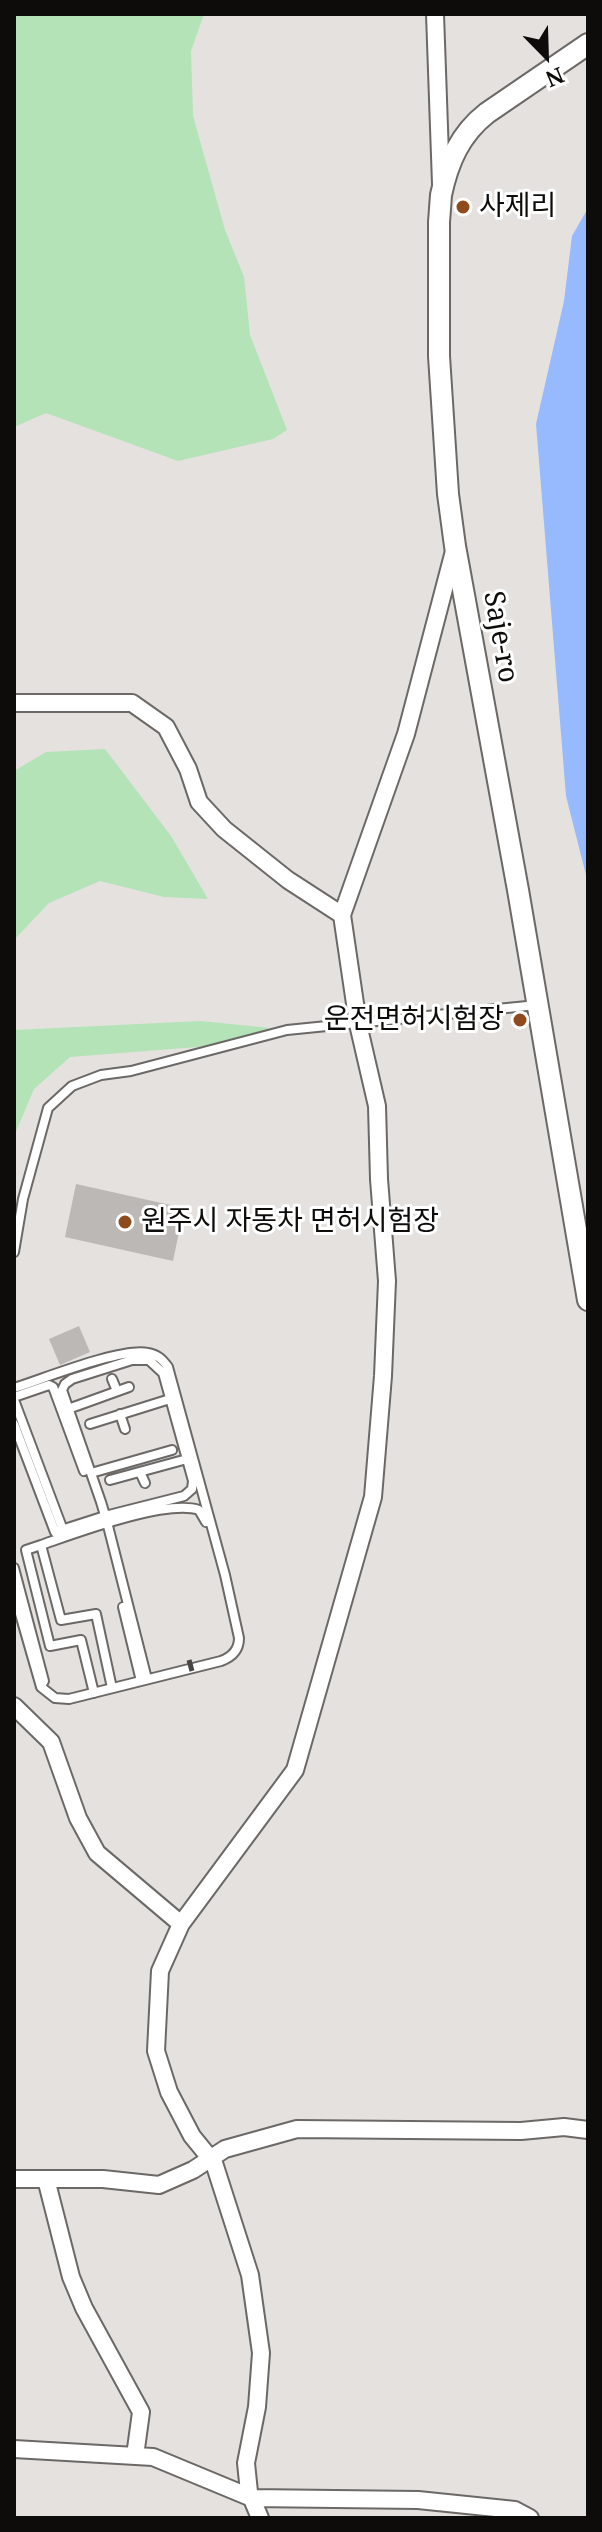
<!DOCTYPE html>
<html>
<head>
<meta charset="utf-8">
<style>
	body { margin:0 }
	#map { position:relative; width:602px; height:2532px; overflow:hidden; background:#e5e1df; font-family:"Noto Serif",serif }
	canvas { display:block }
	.frame { position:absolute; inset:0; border:16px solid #0d0c0b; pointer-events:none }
	.north { position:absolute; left:506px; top:16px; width:80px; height:80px; -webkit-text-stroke:6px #fff; paint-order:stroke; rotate:157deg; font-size:22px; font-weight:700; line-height:32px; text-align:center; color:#0d0c0b }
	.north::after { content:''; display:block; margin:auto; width:28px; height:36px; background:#0d0c0b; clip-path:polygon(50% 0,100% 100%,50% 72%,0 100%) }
</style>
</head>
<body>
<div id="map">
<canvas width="602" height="2532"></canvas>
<div class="frame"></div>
<div class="north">N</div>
</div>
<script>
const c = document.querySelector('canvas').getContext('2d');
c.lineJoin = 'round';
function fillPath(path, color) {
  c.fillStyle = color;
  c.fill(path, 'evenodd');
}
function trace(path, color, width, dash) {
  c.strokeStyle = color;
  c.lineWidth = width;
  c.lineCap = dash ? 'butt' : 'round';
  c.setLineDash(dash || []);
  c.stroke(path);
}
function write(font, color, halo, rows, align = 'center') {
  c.font = font + ' "Noto Serif","Noto Sans KR",serif';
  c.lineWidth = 6;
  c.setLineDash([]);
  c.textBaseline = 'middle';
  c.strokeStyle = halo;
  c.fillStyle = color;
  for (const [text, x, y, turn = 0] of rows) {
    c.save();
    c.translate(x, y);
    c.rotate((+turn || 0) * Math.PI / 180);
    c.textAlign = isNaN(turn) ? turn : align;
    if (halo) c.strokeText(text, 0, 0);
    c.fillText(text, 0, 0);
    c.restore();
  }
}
fillPath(new Path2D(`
	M 14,14 L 204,14 L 191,51 L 193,116 L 225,230 L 244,277 L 250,335 L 287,430 L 273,439 L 178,461 L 46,413 L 14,427 Z
	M 105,749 L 171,836 L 208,899 L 164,897 L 100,881 L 49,903 L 14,940 L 14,771 L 46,752 Z
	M 201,1021 L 270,1028 L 223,1045 L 70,1057 L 34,1089 L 14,1136 L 14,1030 Z`), '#b3e3b6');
fillPath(new Path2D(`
	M 588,208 L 588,883 L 566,796 L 536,424 L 564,301 L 572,236 Z`), '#96bafd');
fillPath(new Path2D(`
	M 76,1184 L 184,1208 L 173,1261 L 65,1237 Z
	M 79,1326 L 90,1352 L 60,1365 L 49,1339 Z`), '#bcb8b6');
const service = new Path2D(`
	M 14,1252 L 23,1199 L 48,1108 L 72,1086 L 101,1075 L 131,1071 L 287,1030 L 537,1005
	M 112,1379 L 117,1391
	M 14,1388 C 43,1379 122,1347 148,1353 C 158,1355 162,1359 168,1367 L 225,1575 L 239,1638 C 239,1650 232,1657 221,1661 L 69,1699 L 55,1698 L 41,1687 L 14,1593
	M 14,1397 L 49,1385 L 53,1387 L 84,1471
	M 14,1400 L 63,1530
	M 68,1409 L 129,1387
	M 120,1414 L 125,1429
	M 14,1424 L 55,1532 L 105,1516 L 184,1496 L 192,1489 L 193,1481 L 163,1373 L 149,1360 L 132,1360 L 72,1379 L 65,1384 L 62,1390 L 101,1502 L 107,1522 L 147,1679
	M 90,1424 L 170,1399
	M 140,1472 L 145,1483
	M 91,1473 L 172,1450
	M 110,1480 L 187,1459
	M 41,1545 L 26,1550 L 50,1646 L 81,1640 L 94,1693
	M 14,1568 L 44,1681 L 41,1686
	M 123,1607 L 141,1681
	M 112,1688 L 96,1614 L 61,1620 L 41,1545 C 76,1533 166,1499 199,1510 L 206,1522`);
const minor = new Path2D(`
	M 435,14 L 441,184
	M 14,703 L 132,703 L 166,727 L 188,769 L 199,802 L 224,829 L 288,880 L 342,915
	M 14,1706 L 51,1742 L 78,1818 L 97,1853 L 181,1924
	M 14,2179 L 103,2179 L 159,2185 L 193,2170 L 225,2149 L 297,2129 L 521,2131 L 564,2127 L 588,2130
	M 46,2179 L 71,2277 L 84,2308 L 141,2412 L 135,2456
	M 14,2449 L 153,2457 L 252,2498 L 418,2500 L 515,2510 L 530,2518
	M 260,2518 L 249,2492 L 246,2463 L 257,2407 L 261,2353 L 250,2275 L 214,2163 L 192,2136 L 169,2092 L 156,2051 L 160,1971 L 181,1924 L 295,1770 L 373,1497 L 383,1376 L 387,1281 L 379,1179 L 377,1106 L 358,1024 L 342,915 L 406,734 L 454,551`);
const tertiary = new Path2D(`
	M 588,44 L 487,113 C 460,134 448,162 441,195 L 439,222 L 439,356 L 448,494 L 455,546 L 518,890 L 588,1300`);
trace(service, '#6b6865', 12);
trace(minor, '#6b6865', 20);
trace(tertiary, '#6b6865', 24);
trace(service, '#fff', 8);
trace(minor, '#fff', 16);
trace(tertiary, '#fff', 20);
trace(new Path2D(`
	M 189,1660 L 192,1671`), '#464543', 5, [14, 14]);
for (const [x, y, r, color] of [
	[463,207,8,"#8f4b1e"],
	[520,1020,8,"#8f4b1e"],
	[125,1222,8,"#8f4b1e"]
]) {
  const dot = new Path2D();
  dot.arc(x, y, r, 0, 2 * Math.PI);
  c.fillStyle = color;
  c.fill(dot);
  trace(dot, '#fff', 3);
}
write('28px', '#0d0c0b', '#fff', [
	["사제리",479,207],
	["운전면허시험장",504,1020,"right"],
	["원주시 자동차 면허시험장",141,1222]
], 'left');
write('28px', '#0d0c0b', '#fff', [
	["Saje-ro",500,637,80]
]);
</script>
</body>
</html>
